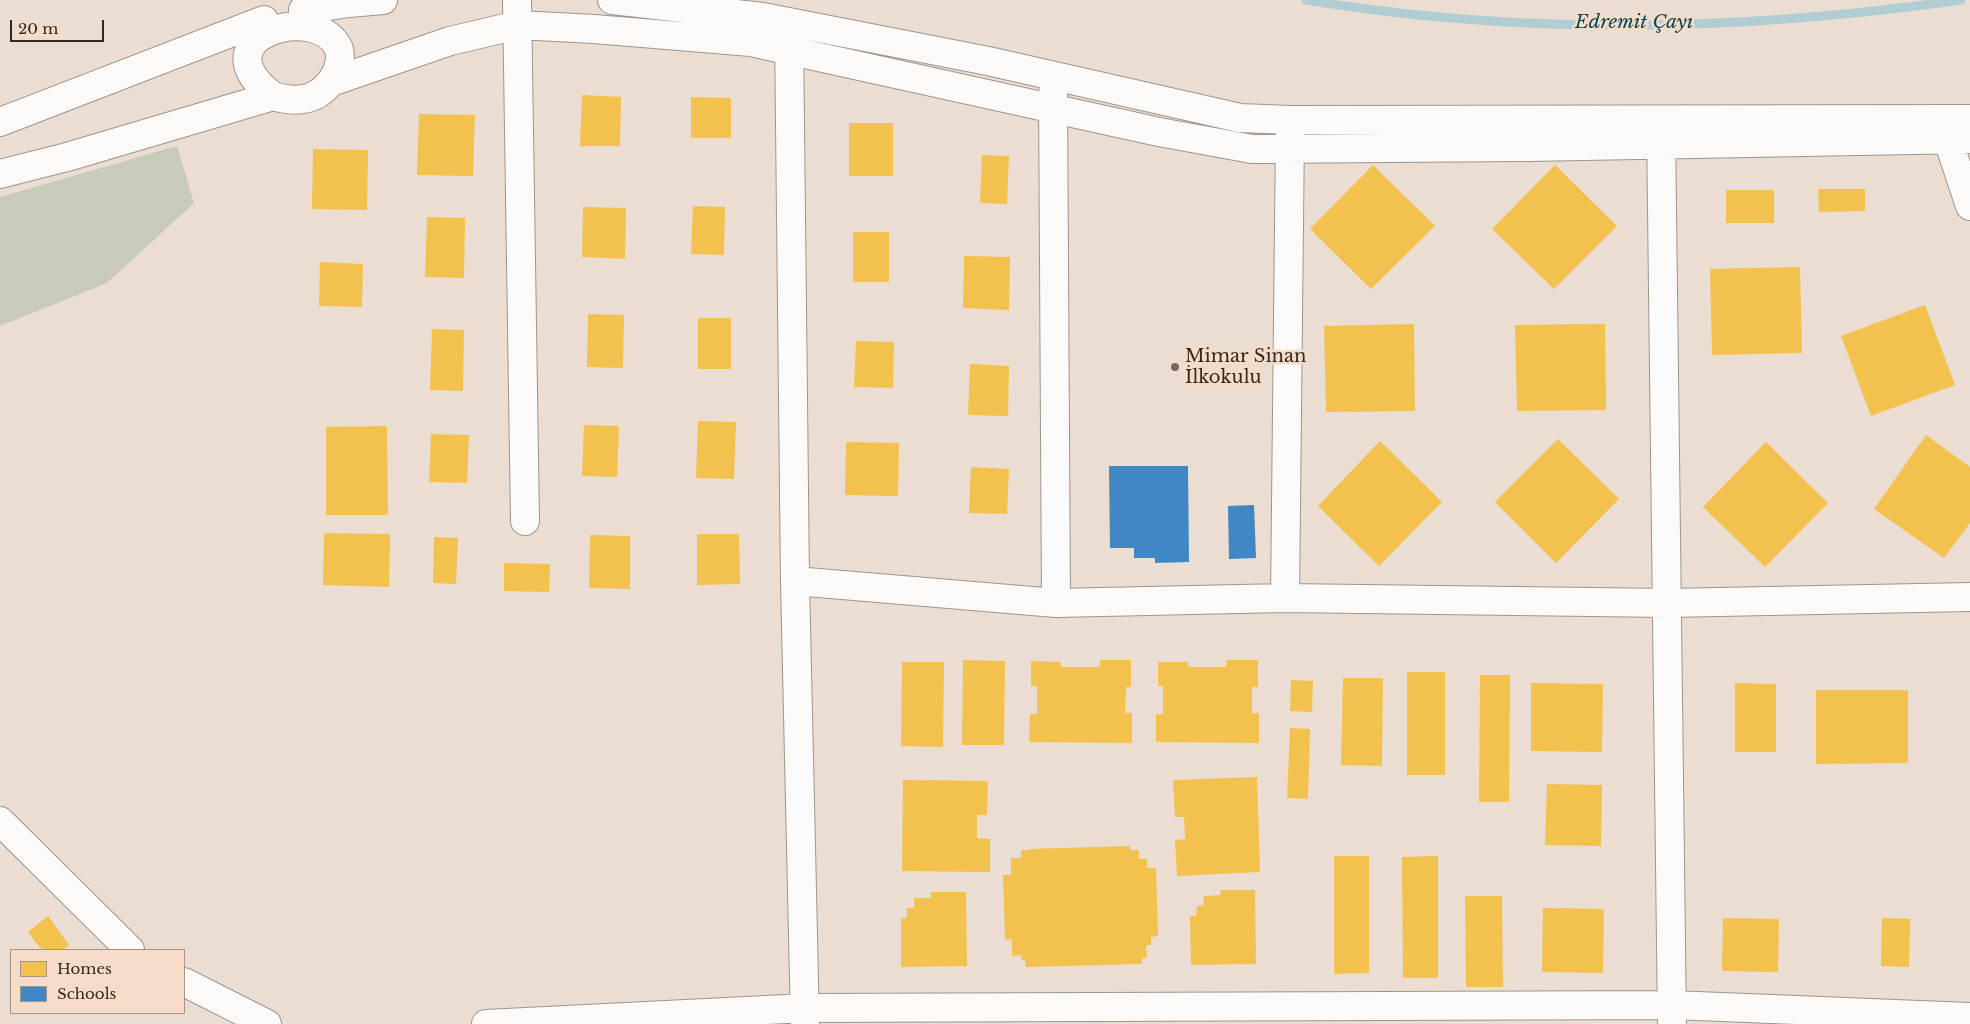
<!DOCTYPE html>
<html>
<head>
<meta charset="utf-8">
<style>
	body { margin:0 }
	#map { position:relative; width:1970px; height:1024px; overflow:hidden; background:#ecddd2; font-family:"Libre Baskerville",serif }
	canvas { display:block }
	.legend { position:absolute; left:10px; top:949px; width:175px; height:65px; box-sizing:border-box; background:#f6dcc8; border:1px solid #a89485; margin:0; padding:6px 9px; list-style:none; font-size:15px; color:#322821 }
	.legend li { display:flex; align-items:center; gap:10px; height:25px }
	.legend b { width:25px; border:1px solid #a89485 }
	.scale { position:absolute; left:10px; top:20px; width:94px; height:22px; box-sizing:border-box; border:2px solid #322821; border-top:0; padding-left:6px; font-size:15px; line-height:18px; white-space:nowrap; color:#322821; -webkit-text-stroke:4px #f6dcc8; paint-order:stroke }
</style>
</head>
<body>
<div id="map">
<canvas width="1970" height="1024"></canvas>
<ul class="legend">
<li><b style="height:14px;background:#f2c14e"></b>Homes</li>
<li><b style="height:14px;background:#3f88c5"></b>Schools</li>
</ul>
<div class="scale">20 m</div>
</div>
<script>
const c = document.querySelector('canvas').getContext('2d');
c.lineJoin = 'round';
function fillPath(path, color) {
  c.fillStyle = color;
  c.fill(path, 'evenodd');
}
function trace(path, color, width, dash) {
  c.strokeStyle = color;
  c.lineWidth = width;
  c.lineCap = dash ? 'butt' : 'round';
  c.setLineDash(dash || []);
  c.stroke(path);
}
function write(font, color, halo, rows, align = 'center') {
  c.font = font + ' "Libre Baskerville",serif';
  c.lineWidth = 5;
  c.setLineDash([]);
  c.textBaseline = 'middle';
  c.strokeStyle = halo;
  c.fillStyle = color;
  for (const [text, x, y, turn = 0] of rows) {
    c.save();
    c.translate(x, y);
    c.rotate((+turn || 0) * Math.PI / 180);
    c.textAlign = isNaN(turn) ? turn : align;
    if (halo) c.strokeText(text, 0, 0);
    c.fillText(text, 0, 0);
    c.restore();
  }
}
fillPath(new Path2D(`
	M 177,146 L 194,203 L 107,283 L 0,326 L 0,197 Z`), '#c8cbba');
fillPath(new Path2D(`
	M 582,95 L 621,97 L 620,146 L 580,146 Z
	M 691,97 L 731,98 L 731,138 L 691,138 Z
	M 419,114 L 475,115 L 473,176 L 417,175 Z
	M 849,123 L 893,123 L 893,176 L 849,176 Z
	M 313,149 L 368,150 L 367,210 L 312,209 Z
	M 982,155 L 1009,156 L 1007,204 L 980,203 Z
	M 1373,165 L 1435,226 L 1371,289 L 1310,229 Z
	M 1555,165 L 1617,226 L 1554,289 L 1492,229 Z
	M 1818,189 L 1865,189 L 1865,211 L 1819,212 Z
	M 1726,190 L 1774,190 L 1774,223 L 1726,223 Z
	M 693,206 L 725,207 L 724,255 L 691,254 Z
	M 583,207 L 626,208 L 625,259 L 582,257 Z
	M 427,217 L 465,218 L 464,278 L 425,277 Z
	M 853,232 L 889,232 L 889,282 L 853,282 Z
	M 964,256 L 1010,257 L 1009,310 L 963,308 Z
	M 320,262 L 363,264 L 362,307 L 319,306 Z
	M 1800,267 L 1802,353 L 1712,355 L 1710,269 Z
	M 1925,305 L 1955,385 L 1871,416 L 1841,336 Z
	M 588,314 L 624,315 L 623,368 L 587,367 Z
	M 698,318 L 731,318 L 731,369 L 698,369 Z
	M 1414,324 L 1415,411 L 1326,412 L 1324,326 Z
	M 1605,324 L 1606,410 L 1517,411 L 1515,325 Z
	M 432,329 L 464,330 L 463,391 L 430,390 Z
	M 856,341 L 894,342 L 893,388 L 854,387 Z
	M 970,364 L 1009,366 L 1008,416 L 968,415 Z
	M 698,421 L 736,422 L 734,479 L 696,478 Z
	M 584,425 L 619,426 L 617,477 L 582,476 Z
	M 387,426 L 388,515 L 326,515 L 326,427 Z
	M 431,434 L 469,435 L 467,483 L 429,482 Z
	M 1926,435 L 1970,467 L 1970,523 L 1944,558 L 1874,509 Z
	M 1558,439 L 1619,499 L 1556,563 L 1495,502 Z
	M 1380,441 L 1442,502 L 1379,566 L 1318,506 Z
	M 846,442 L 899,443 L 898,496 L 845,495 Z
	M 1766,442 L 1828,503 L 1765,567 L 1703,507 Z
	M 971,467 L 1009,469 L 1007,514 L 969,513 Z
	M 324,533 L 390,534 L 389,587 L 323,585 Z
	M 697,534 L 739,534 L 740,584 L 697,585 Z
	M 590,535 L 630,536 L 630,589 L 589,588 Z
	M 434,537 L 458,538 L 456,584 L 433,583 Z
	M 504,563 L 550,564 L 549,592 L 504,591 Z
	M 963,660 L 1005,661 L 1004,745 L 962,745 Z
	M 1100,660 L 1131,660 L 1131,687 L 1126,687 L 1125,713 L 1132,713 L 1132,743 L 1029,742 L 1030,714 L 1037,714 L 1037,686 L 1031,686 L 1031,661 L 1061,662 L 1061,667 L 1100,667 Z
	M 1227,660 L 1258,660 L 1258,687 L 1252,687 L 1252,713 L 1259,713 L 1259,743 L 1156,742 L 1156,714 L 1163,714 L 1163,686 L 1158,686 L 1158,662 L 1188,662 L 1188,667 L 1226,667 Z
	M 902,662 L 944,662 L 943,747 L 901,746 Z
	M 1407,672 L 1445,672 L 1445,775 L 1407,775 Z
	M 1480,675 L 1510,675 L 1509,802 L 1479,802 Z
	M 1343,678 L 1383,678 L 1382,766 L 1341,765 Z
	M 1291,680 L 1313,681 L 1312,712 L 1290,711 Z
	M 1531,683 L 1603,684 L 1602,752 L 1531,751 Z
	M 1735,683 L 1776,684 L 1776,752 L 1735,752 Z
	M 1816,690 L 1908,690 L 1908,763 L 1816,764 Z
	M 1290,728 L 1310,729 L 1308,799 L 1287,798 Z
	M 1257,777 L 1260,872 L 1177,876 L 1175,840 L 1185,839 L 1184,817 L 1175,817 L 1173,780 Z
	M 903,780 L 988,781 L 987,815 L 977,815 L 977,838 L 990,839 L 990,872 L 902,871 Z
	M 1547,784 L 1602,785 L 1601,846 L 1545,845 Z
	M 1130,846 L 1130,850 L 1139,850 L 1139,859 L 1147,859 L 1147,868 L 1156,868 L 1158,936 L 1151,937 L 1151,945 L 1146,945 L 1147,958 L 1142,958 L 1142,964 L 1026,967 L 1025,960 L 1021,960 L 1021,955 L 1012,956 L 1012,939 L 1005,940 L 1003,875 L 1011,875 L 1011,858 L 1021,858 L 1021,850 L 1029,850 L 1029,849 Z
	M 1334,856 L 1369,856 L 1369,973 L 1334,974 Z
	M 1438,856 L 1438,978 L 1403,978 L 1402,857 Z
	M 1221,890 L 1255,890 L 1256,964 L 1191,965 L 1190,916 L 1196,916 L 1197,906 L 1203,905 L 1204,896 L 1220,895 Z
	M 931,892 L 966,892 L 967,966 L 901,967 L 901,918 L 907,918 L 907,908 L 914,908 L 914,898 L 931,898 Z
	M 1465,896 L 1502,896 L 1503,987 L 1466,987 Z
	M 1543,908 L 1604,909 L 1603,973 L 1542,972 Z
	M 48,916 L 69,945 L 62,950 L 42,950 L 28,932 Z
	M 1723,918 L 1779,919 L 1778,972 L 1722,971 Z
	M 1882,918 L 1910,919 L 1909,967 L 1881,966 Z`), '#f2c14e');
fillPath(new Path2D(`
	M 1109,466 L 1188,466 L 1189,562 L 1155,563 L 1155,558 L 1134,558 L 1134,548 L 1110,548 Z
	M 1254,505 L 1256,558 L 1229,559 L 1228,506 Z`), '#3f88c5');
trace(new Path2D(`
	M 1306,0 C 1525,36 1742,31 1961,0`), '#b0cdd3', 9);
const minor = new Path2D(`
	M 517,0 L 525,521
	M 612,0 L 763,17 L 988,61 L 1240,118 L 1290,120 L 1970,119
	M 303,10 L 349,3 L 383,0
	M 789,32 L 795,581
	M 331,82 L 450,41 L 518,25 L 594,29 L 751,42 L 1159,132 L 1252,149 L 1528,147 L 1970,139
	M 1053,92 L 1056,603
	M 0,122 L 264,20
	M 1942,122 L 1970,206
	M 1661,127 L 1672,1024
	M 0,174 L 67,157 L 273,96 C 283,99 292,101 303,99 C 325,96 344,71 339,49 C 318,0 195,37 273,96
	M 1285,598 L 1290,131
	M 0,821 L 130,950
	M 184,982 L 267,1024
	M 486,1024 L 806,1008 L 1672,1005 L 1970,1017
	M 805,1024 L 795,581 L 1056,603 L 1285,598 L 1668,603 L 1970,597`);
trace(minor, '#9e948c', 30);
trace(minor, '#fcfaf8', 28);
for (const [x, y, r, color] of [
	[1175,367,5,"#73675f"]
]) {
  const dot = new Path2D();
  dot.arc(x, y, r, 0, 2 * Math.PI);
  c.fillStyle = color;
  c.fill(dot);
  trace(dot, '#f6dcc8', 2);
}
write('18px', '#322821', '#f6dcc8', [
	["Mimar Sinan",1185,357],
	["İlkokulu",1185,378]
], 'left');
write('italic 19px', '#004856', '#f6dcc8', [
	["Edremit Çayı",1634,23]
]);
</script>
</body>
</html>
